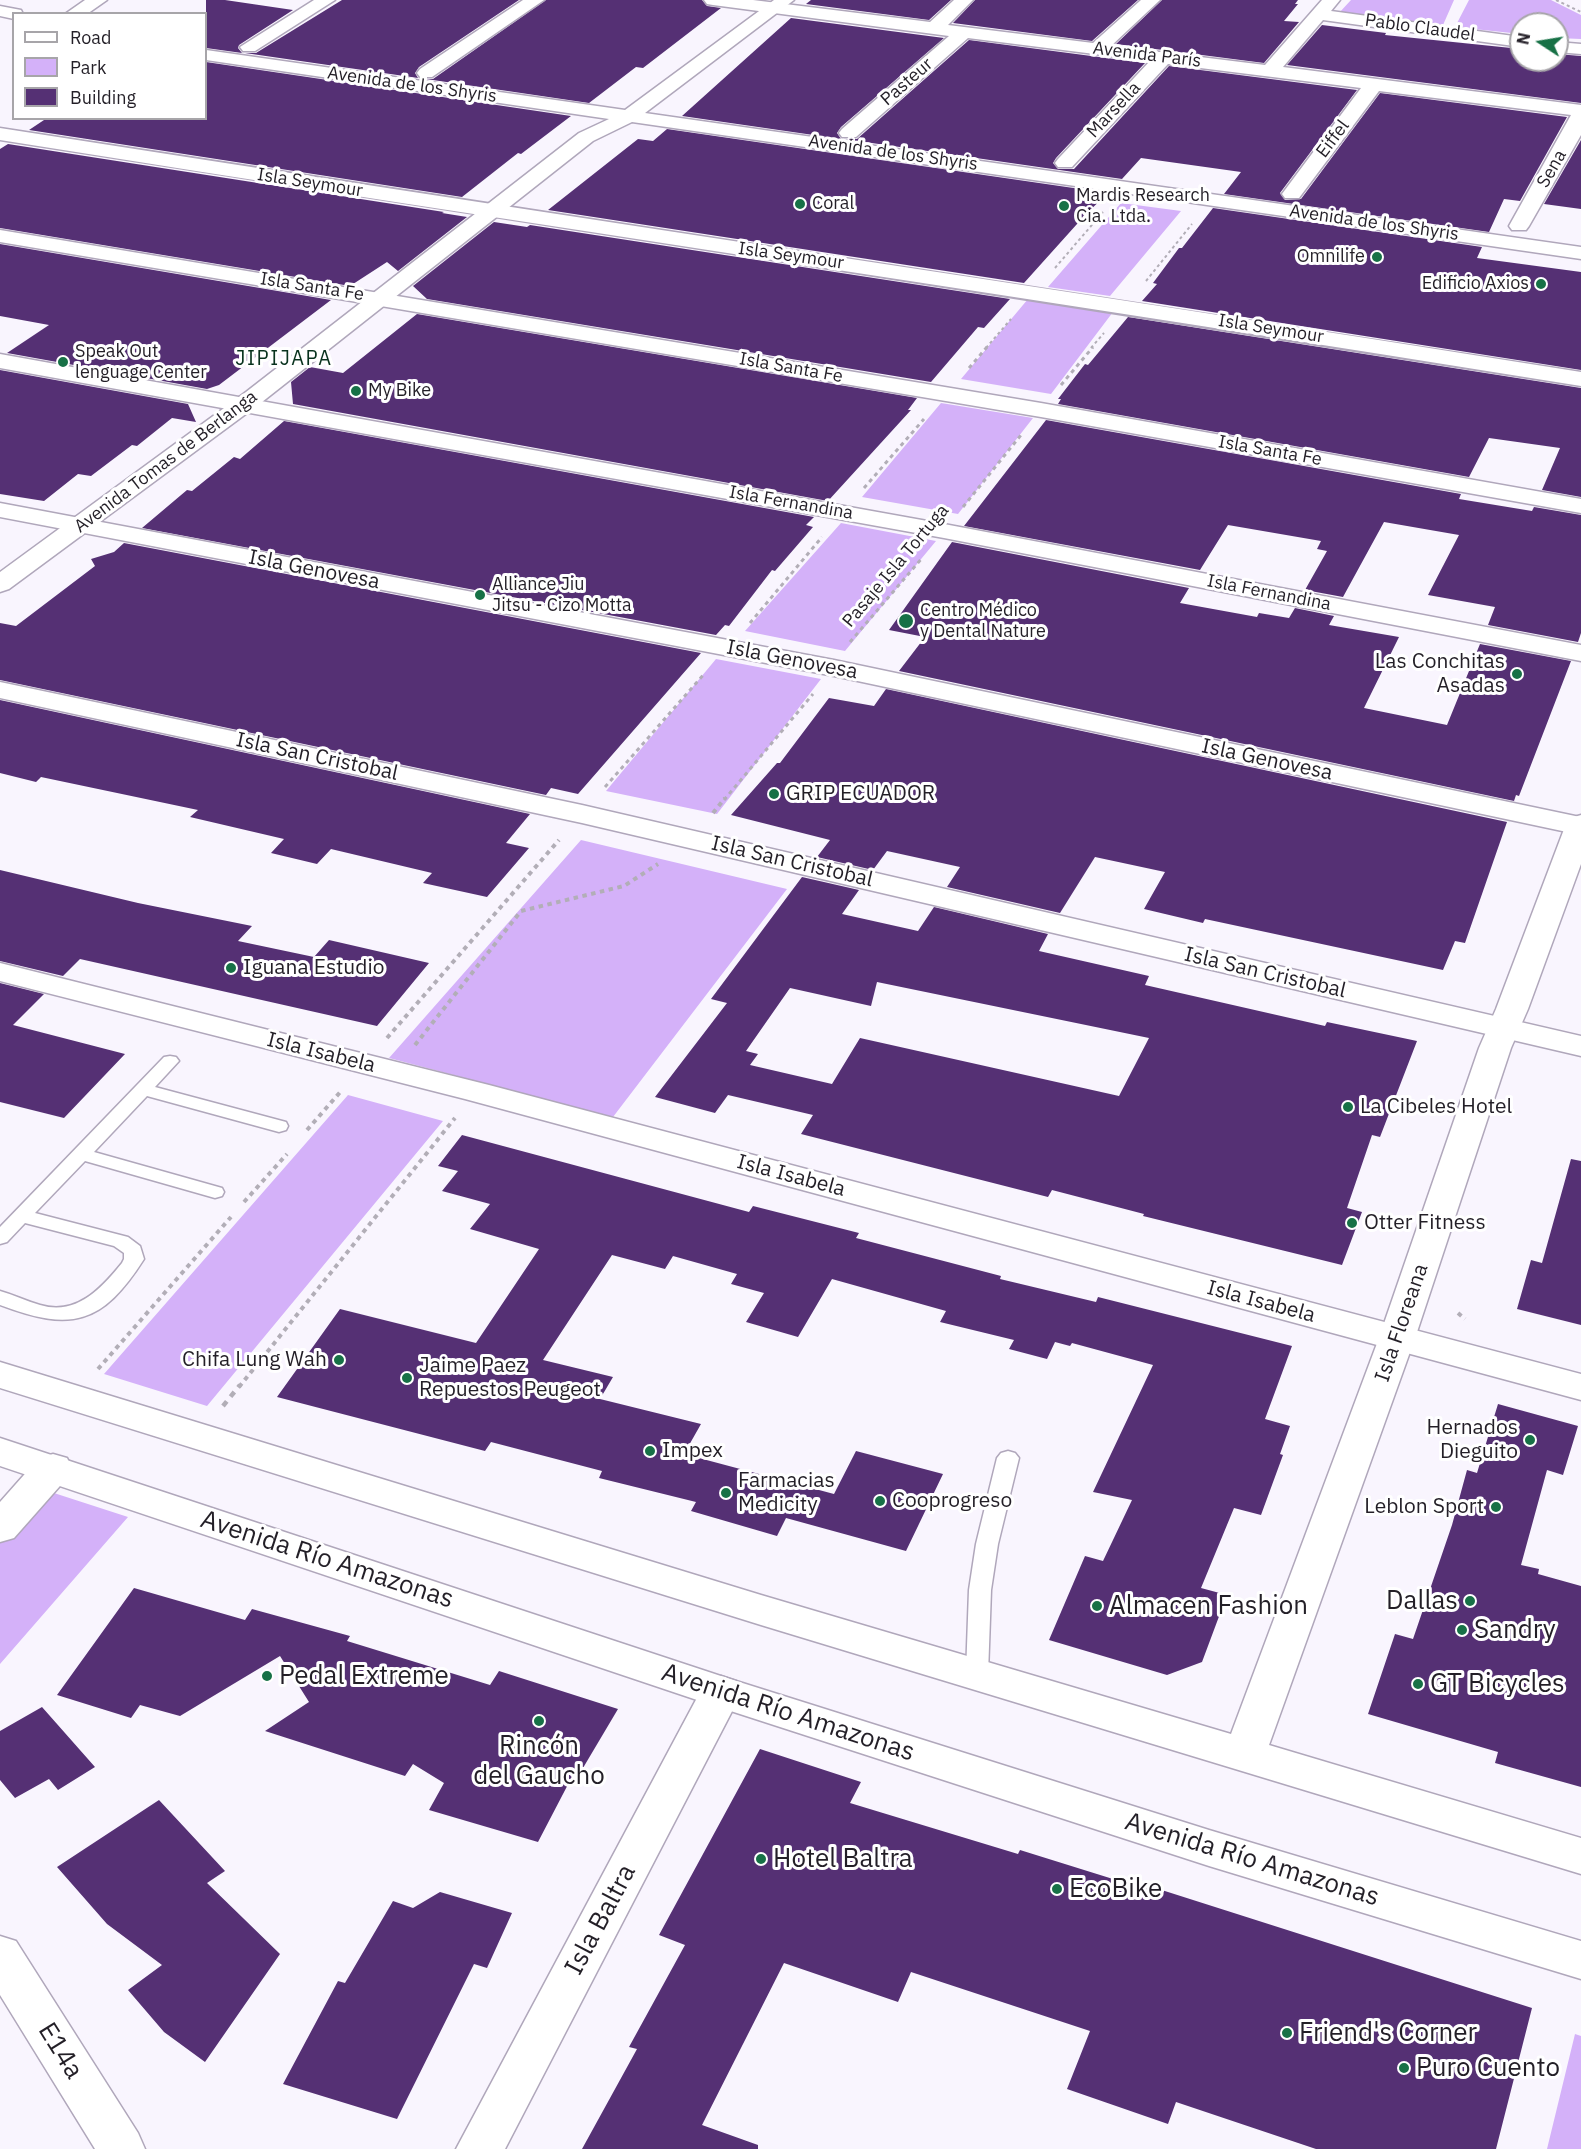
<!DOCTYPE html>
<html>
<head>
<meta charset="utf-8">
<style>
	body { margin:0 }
	#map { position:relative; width:1581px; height:2149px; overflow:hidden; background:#f9f5fe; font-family:"IBM Plex Sans",sans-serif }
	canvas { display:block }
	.legend { position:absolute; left:12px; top:12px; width:195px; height:108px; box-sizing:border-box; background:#fff; border:2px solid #a7a5a9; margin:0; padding:8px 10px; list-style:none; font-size:18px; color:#231f27 }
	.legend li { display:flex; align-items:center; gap:12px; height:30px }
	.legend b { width:30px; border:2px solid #a7a5a9 }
	.north { position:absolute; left:1509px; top:12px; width:60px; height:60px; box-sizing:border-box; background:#fff; border:2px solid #a7a5a9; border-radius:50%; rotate:282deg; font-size:16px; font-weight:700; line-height:24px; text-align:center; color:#231f27 }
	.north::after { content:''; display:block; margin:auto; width:21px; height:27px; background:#177146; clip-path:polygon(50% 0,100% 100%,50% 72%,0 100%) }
</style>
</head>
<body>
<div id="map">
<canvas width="1581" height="2149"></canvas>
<ul class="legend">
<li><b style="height:8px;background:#fff"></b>Road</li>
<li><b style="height:16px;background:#d4b1f9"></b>Park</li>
<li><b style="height:16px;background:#553074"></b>Building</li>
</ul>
<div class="north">N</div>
</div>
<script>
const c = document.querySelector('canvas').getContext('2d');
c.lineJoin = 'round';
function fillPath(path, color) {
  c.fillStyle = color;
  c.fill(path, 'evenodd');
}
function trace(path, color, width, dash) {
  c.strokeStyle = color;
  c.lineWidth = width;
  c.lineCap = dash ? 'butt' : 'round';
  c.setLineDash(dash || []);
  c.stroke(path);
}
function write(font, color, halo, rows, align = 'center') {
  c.font = font + ' "IBM Plex Sans",sans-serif';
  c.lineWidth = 6;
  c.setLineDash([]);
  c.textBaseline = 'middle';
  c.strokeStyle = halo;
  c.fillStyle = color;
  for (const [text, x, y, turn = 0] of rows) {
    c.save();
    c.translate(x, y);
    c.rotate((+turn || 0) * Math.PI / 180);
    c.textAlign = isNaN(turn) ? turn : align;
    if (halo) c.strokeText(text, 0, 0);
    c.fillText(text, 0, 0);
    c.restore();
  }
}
fillPath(new Path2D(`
	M 1351,0 L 1454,0 L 1443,25 L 1339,13 Z
	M 1469,0 L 1551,0 L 1581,15 L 1581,39 L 1557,38 L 1557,24 L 1521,24 L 1521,34 L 1455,27 Z
	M 1121,203 L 1181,211 L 1110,296 L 1048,287 Z
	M 1028,299 L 1113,312 L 1051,394 L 961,379 Z
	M 941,403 L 1033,418 L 958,514 L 862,497 Z
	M 841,523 L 936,541 L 845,651 L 745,631 Z
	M 716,659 L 821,679 L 717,814 L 606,791 Z
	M 581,840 L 787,889 L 613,1117 L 389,1058 Z
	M 348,1095 L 443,1121 L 207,1406 L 104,1374 Z
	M 20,1482 L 128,1517 L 0,1664 L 0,1502 Z
	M 1575,2034 L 1581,2036 L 1581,2149 L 1547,2149 Z`), '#d4b1f9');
fillPath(new Path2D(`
	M 206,0 L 225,0 L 293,10 L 239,45 L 238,48 L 242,53 L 206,48 Z
	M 342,0 L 519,0 L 419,67 L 415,73 L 418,78 L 245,53 L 256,53 Z
	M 546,0 L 702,0 L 707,6 L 721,8 L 643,68 L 636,67 L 589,103 L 426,79 L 433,79 Z
	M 811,0 L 951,0 L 929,20 L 806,4 Z
	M 975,0 L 1138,0 L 1092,41 L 953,23 Z
	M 1162,0 L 1298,0 L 1295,4 L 1298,4 L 1284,21 L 1299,22 L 1264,63 L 1116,44 Z
	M 791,18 L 944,38 L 841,127 L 837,133 L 841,139 L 682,116 Z
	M 1322,25 L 1386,33 L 1385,35 L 1521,49 L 1521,60 L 1557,60 L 1557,54 L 1581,56 L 1581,103 L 1287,65 Z
	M 969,40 L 1145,63 L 1056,158 L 1053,163 L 1058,169 L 1074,169 L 1169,66 L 1357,90 L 1280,193 L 1285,200 L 1301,199 L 1380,93 L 1567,117 L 1520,201 L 1504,199 L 1489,232 L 1224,194 L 1241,172 L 1141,158 L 1122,179 L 844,139 L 857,139 Z
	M 206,62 L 571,116 L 521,154 L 518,153 L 462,197 L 29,130 L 47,118 L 206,118 Z
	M 667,129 L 1108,193 L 1086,214 L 1024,283 L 548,210 L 638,139 L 653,141 Z
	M 1581,140 L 1581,209 L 1544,204 Z
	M 8,144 L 444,212 L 442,213 L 467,217 L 398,271 L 387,262 L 350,286 L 0,228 L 0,149 Z
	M 1213,208 L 1482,247 L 1477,258 L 1581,272 L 1581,370 L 1142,301 L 1157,284 L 1153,283 L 1179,248 L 1182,248 Z
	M 494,222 L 527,227 L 530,225 L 1010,299 L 984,328 L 978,327 L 931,382 L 427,299 L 413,286 Z
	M 0,244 L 331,300 L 219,385 L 207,389 L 7,353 L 49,325 L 0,316 Z
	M 417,314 L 917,398 L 908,410 L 911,410 L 828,501 L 293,404 L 291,382 L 310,367 L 343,373 Z
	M 1128,317 L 1581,388 L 1581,497 L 1542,490 L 1560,448 L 1489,438 L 1469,477 L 1058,404 L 1061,399 L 1058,399 L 1085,364 L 1088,365 Z
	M 0,370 L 188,404 L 196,422 L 172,418 L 137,446 L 132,445 L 91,476 L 78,474 L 44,501 L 0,494 Z
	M 1046,420 L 1461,494 L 1459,499 L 1532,511 L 1534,507 L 1581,515 L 1581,633 L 1578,642 L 1488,625 L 1495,607 L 1428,595 L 1459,535 L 1384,522 L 1343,597 L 1305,590 L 1327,551 L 1317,549 L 1321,541 L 1228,525 L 1200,570 L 964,526 Z
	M 284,421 L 814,517 L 806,525 L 813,527 L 775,571 L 772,570 L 729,626 L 725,625 L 716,635 L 142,528 L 187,490 L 192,491 L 234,457 L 240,459 Z
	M 952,542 L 1189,588 L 1180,603 L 1257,617 L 1259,613 L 1289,618 L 1295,608 L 1334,616 L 1329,625 L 1399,637 L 1364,708 L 1447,725 L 1480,644 L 1571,661 L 1519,796 L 1516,795 L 1514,801 L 899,671 L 925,637 L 889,630 Z
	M 124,543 L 701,653 L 578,794 L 551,788 L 546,795 L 0,680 L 0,623 L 16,626 L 95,566 L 91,559 L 114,552 Z
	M 886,689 L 1507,822 L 1465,943 L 1455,941 L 1443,970 L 1205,919 L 1203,923 L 1144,909 L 1165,872 L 1095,857 L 1060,913 L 947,887 L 960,867 L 887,851 L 873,870 L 817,857 L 830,840 L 731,815 L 777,763 L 780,763 L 829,698 L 874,706 Z
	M 0,700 L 530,814 L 506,843 L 529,848 L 487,897 L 423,883 L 432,873 L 331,849 L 317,864 L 271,853 L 284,839 L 190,817 L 198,810 L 41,777 L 36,782 L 0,773 Z
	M 0,870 L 138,903 L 252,926 L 238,941 L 314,957 L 329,940 L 429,963 L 377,1026 L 80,959 L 63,976 L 0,961 Z
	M 802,877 L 859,890 L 842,914 L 918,931 L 934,907 L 1048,934 L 1039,951 L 1149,976 L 1145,985 L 1325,1026 L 1327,1022 L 1417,1041 L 1380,1137 L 1372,1135 L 1347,1208 L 1362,1212 L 1342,1265 L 1143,1216 L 1144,1214 L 1052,1190 L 1048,1197 L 801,1134 L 813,1115 L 728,1095 L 715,1113 L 655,1097 L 727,1003 L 711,999 ZM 877,982 L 1149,1038 L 1119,1096 L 860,1038 L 832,1084 L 750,1065 L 758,1054 L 746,1051 L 790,988 L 871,1006 Z
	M 0,983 L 44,994 L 13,1025 L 125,1054 L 64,1118 L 0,1102 Z
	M 462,1135 L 749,1212 L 753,1206 L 859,1233 L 856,1238 L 1001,1276 L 1000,1279 L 1096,1302 L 1098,1297 L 1292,1346 L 1265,1419 L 1290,1426 L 1280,1454 L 1283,1455 L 1261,1515 L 1234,1508 L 1201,1588 L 1227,1595 L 1202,1662 L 1167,1675 L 1049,1640 L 1085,1556 L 1103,1561 L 1132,1500 L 1093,1492 L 1153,1365 L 1072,1343 L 1070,1346 L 1055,1342 L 1047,1359 L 1009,1349 L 1014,1340 L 940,1322 L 946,1311 L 832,1279 L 798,1337 L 746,1322 L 764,1293 L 731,1284 L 737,1274 L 673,1256 L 665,1269 L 612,1255 L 543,1360 L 613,1377 L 600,1399 L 701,1424 L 684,1454 L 834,1494 L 856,1451 L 943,1474 L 906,1551 L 786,1518 L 777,1536 L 691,1511 L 696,1502 L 599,1478 L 602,1471 L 491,1442 L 485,1451 L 277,1397 L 340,1309 L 476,1343 L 539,1249 L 470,1229 L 490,1204 L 442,1191 L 458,1171 L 438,1166 Z
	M 1571,1159 L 1581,1161 L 1581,1325 L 1517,1309 L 1531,1260 L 1542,1263 Z
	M 1498,1404 L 1578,1426 L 1563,1475 L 1547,1470 L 1521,1565 L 1539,1569 L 1538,1574 L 1581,1586 L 1581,1787 L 1495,1763 L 1498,1752 L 1368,1714 L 1395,1634 L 1413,1639 L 1452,1525 L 1467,1470 L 1477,1473 Z
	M 134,1588 L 245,1620 L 252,1609 L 350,1636 L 347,1641 L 490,1685 L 499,1671 L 618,1709 L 580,1773 L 575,1771 L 538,1842 L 429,1810 L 444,1783 L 413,1764 L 405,1776 L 265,1731 L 309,1702 L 280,1656 L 180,1716 L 140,1705 L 131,1718 L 57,1695 Z
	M 42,1707 L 95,1767 L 58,1790 L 49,1779 L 15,1798 L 0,1780 L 0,1731 Z
	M 760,1749 L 861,1782 L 850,1803 L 1018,1854 L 1020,1850 L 1145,1889 L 1146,1885 L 1532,2008 L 1496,2149 L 1316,2149 L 1176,2102 L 1168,2124 L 1067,2089 L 1090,2031 L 911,1972 L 898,2002 L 784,1963 L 702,2125 L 758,2145 L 758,2149 L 582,2149 L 637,2049 L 629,2047 L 685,1945 L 659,1935 Z
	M 159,1800 L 225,1871 L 207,1883 L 280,1954 L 205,2062 L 164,2032 L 128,1990 L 162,1965 L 107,1924 L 57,1867 Z
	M 440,1892 L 512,1913 L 487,1968 L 474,1964 L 397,2119 L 283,2084 L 338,1981 L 345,1983 L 393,1901 L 413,1908 Z`), '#553074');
const lane = new Path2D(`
	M 170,1056 L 176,1057 L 179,1061 L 155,1087 L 286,1122 L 288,1126 L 286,1130 L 279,1132 L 147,1096 L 94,1152 L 222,1188 L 224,1192 L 222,1196 L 215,1198 L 85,1161 L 35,1213 L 128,1237 L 140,1246 L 144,1259 C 102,1325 71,1332 0,1305 L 0,1291 C 14,1295 26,1301 40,1305 C 76,1316 101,1289 122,1263 L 124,1259 L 124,1253 L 114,1246 L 25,1223 L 7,1242 L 0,1244 L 0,1227 L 164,1057 Z
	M 1008,1451 L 1015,1453 L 1019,1458 L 998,1544 L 991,1590 L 988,1674 L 985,1680 L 977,1683 L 969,1680 L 966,1674 L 969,1590 L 976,1544 L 997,1458 L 1001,1453 Z`);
const street = new Path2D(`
	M 85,0 L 107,0 L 87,14 L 65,14 Z
	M 314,0 L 335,0 L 255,51 L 243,51 L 240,47 Z
	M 523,0 L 544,0 L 432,77 L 420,77 L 417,73 L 420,69 Z
	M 704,0 L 753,0 L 930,22 L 954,0 L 973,0 L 948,25 L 1093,43 L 1141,0 L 1160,0 L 1111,46 L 1265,65 L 1322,0 L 1340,0 L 1331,11 L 1521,37 L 1521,47 L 1323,20 L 1283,67 L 1581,105 L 1581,135 L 1529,226 L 1526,230 L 1512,230 L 1509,226 L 1571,115 L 1379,91 L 1299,198 L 1285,198 L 1282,194 L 1361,88 L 1168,64 L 1072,167 L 1058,167 L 1055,163 L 1058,159 L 1150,61 L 968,38 L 856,137 L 842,137 L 839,133 L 842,129 L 949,36 L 713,5 L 707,4 Z
	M 1557,42 L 1581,44 L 1581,54 L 1557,52 Z
	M 0,128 C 527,211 1054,288 1581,372 L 1581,386 C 1054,301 527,224 0,140 Z
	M 0,230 L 1041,403 L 1581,499 L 1581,513 L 1041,417 L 0,242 Z
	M 0,354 L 944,524 L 1581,645 L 1581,661 L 944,538 L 0,368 Z
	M 0,503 L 834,660 L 1580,817 L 1581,835 L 834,676 L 0,517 Z
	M 0,682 L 582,805 L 1581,1036 L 1581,1056 L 582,823 L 0,698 Z
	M 0,963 L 489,1085 L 1581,1374 L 1581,1400 L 465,1099 L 0,981 Z
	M 53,1454 L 67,1458 L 72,1468 L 67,1478 L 14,1538 L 0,1542 L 0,1502 L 39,1458 Z
	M 721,1676 L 736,1681 L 742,1692 L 505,2149 L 456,2149 L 706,1681 Z
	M 0,1936 L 16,1941 L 138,2133 L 145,2149 L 95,2149 L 0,1995 Z`);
const secondary = new Path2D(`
	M 774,0 L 794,0 L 645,113 L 1581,247 L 1581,259 L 632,122 L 593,141 L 262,402 L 9,589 L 0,592 L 0,572 L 246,392 L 579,133 L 609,119 L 206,60 L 206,50 L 625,110 Z
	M 0,6 L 21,10 L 23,14 L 14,14 L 14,19 L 0,16 Z
	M 1581,815 L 1581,864 L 1528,1009 L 1511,1048 L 1415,1338 L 1269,1745 L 1581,1838 L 1581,1874 L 761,1625 L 0,1388 L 0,1362 L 761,1595 L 1231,1734 L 1379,1338 L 1479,1048 L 1496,1009 L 1566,824 L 1571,818 Z
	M 0,1438 L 733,1680 L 1209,1830 L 1581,1941 L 1581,1979 L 1209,1866 L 706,1703 L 0,1466 Z`);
trace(lane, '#b0a7bb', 3);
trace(street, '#b0a7bb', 3);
trace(secondary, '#b0a7bb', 3);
trace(new Path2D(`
	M 1556,0 L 1581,12
	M 1055,268 L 1103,212
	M 1146,281 L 1192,224
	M 986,348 L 1011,319
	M 1091,348 L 1104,333`), '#b2aeb7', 2, [3, 3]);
trace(new Path2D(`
	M 969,368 L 987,347
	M 1061,385 L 1093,347
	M 864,488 L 924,419
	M 963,507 L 1021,435
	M 750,623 L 822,537
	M 850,642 L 923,557
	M 605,787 L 705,673
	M 724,800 L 813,694`), '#b2aeb7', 3, [4, 4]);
trace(new Path2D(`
	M 713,813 L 725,798
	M 387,1038 L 559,840
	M 415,1045 L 521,911 L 624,886 L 658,864
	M 307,1130 L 342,1090
	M 244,1202 L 287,1154
	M 1458,1313 L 1465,1319
	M 98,1369 L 231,1217
	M 239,1387 L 455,1118`), '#b2aeb7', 4, [4.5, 4.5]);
trace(new Path2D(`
	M 223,1406 L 240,1385`), '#b2aeb7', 4.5, [6, 6]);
fillPath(lane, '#fff');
fillPath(street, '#fff');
fillPath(secondary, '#fff');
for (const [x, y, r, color] of [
	[800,204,6,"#177146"],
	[1064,206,6,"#177146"],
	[1377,257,6,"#177146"],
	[1541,284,6,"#177146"],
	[63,362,6,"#177146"],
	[356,391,6,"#177146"],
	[480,595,6,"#177146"],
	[906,621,8,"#177146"],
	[1517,674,6,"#177146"],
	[774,794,6,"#177146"],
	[231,968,6,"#177146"],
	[1348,1107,6,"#177146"],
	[1352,1223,6,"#177146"],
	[339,1360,6,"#177146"],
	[407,1378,6,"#177146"],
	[1530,1440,6,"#177146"],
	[650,1451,6,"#177146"],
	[726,1493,6,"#177146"],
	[880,1501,6,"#177146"],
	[1496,1507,6,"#177146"],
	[1470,1601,6,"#177146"],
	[1097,1606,6,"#177146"],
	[1462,1630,6,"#177146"],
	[267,1676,6,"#177146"],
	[1418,1684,6,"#177146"],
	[539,1721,6,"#177146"],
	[761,1859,6,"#177146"],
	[1057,1889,6,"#177146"],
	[1287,2033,6,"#177146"],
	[1404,2068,6,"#177146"]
]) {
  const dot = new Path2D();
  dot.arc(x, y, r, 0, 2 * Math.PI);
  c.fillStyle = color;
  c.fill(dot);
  trace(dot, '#fff', 2);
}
write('18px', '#231f27', '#fff', [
	["Pablo Claudel",1420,28,8],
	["Avenida París",1147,55,7],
	["Pasteur",907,82,-41],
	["Avenida de los Shyris",412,85,8],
	["Marsella",1114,110,-47],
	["Eiffel",1333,139,-53],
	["Avenida de los Shyris",893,153,8],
	["Sena",1552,169,-60],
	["Isla Seymour",310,183,9],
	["Avenida de los Shyris",1374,223,8],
	["Isla Seymour",791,256,8],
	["Isla Santa Fe",312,287,9],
	["Isla Seymour",1271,329,9],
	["Isla Santa Fe",791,368,10],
	["Isla Santa Fe",1270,451,10],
	["Avenida Tomas de Berlanga",166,462,-37],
	["Isla Fernandina",791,503,10],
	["Pasaje Isla Tortuga",896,566,-50],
	["Isla Fernandina",1269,593,11]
]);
write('18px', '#231f27', '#fff', [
	["Mardis Research",1076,196],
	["Cia. Ltda.",1076,217],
	["Coral",812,204],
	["Omnilife",1365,257,"right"],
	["Edificio Axios",1529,284,"right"],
	["Speak Out",75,352],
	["lenguage Center",75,373],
	["My Bike",368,391],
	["Alliance Jiu",492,585],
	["Jitsu - Cizo Motta",492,606],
	["Centro Médico",920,611],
	["y Dental Nature",920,632]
], 'left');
c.letterSpacing = '1.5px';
write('20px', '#08321d', '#fff', [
	["JIPIJAPA",284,359]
]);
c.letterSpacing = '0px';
write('21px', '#231f27', '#fff', [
	["Isla Genovesa",314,570,11],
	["Isla Genovesa",792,660,11],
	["Isla San Cristobal",317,757,12],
	["Isla Genovesa",1267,760,12],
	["Isla San Cristobal",792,862,13],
	["Isla San Cristobal",1265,973,13],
	["Isla Isabela",321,1053,14],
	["Isla Isabela",791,1176,15],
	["Isla Isabela",1261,1302,15],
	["Isla Floreana",1402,1323,-71]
]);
write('21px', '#231f27', '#fff', [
	["Las Conchitas",1505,662,"right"],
	["Asadas",1505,686,"right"],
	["GRIP ECUADOR",786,794],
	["Iguana Estudio",243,968],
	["La Cibeles Hotel",1360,1107],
	["Otter Fitness",1364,1223],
	["Chifa Lung Wah",327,1360,"right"],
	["Jaime Paez",419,1366],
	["Repuestos Peugeot",419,1390],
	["Hernados",1518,1428,"right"],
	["Dieguito",1518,1452,"right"],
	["Impex",662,1451],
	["Farmacias",738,1481],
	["Medicity",738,1505],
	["Cooprogreso",892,1501],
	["Leblon Sport",1484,1507,"right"]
], 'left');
write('26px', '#231f27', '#fff', [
	["Avenida Río Amazonas",327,1560,18],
	["Avenida Río Amazonas",788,1713,18],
	["Avenida Río Amazonas",1252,1860,17],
	["Isla Baltra",601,1920,-62],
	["E14a",60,2051,58]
]);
write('26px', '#231f27', '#fff', [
	["Dallas",1458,1601,"right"],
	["Almacen Fashion",1109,1606],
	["Sandry",1474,1630],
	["Pedal Extreme",279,1676],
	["GT Bicycles",1430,1684],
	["Rincón",539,1746,"center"],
	["del Gaucho",539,1776,"center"],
	["Hotel Baltra",773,1859],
	["EcoBike",1069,1889],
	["Friend's Corner",1299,2033],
	["Puro Cuento",1416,2068]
], 'left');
</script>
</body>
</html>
